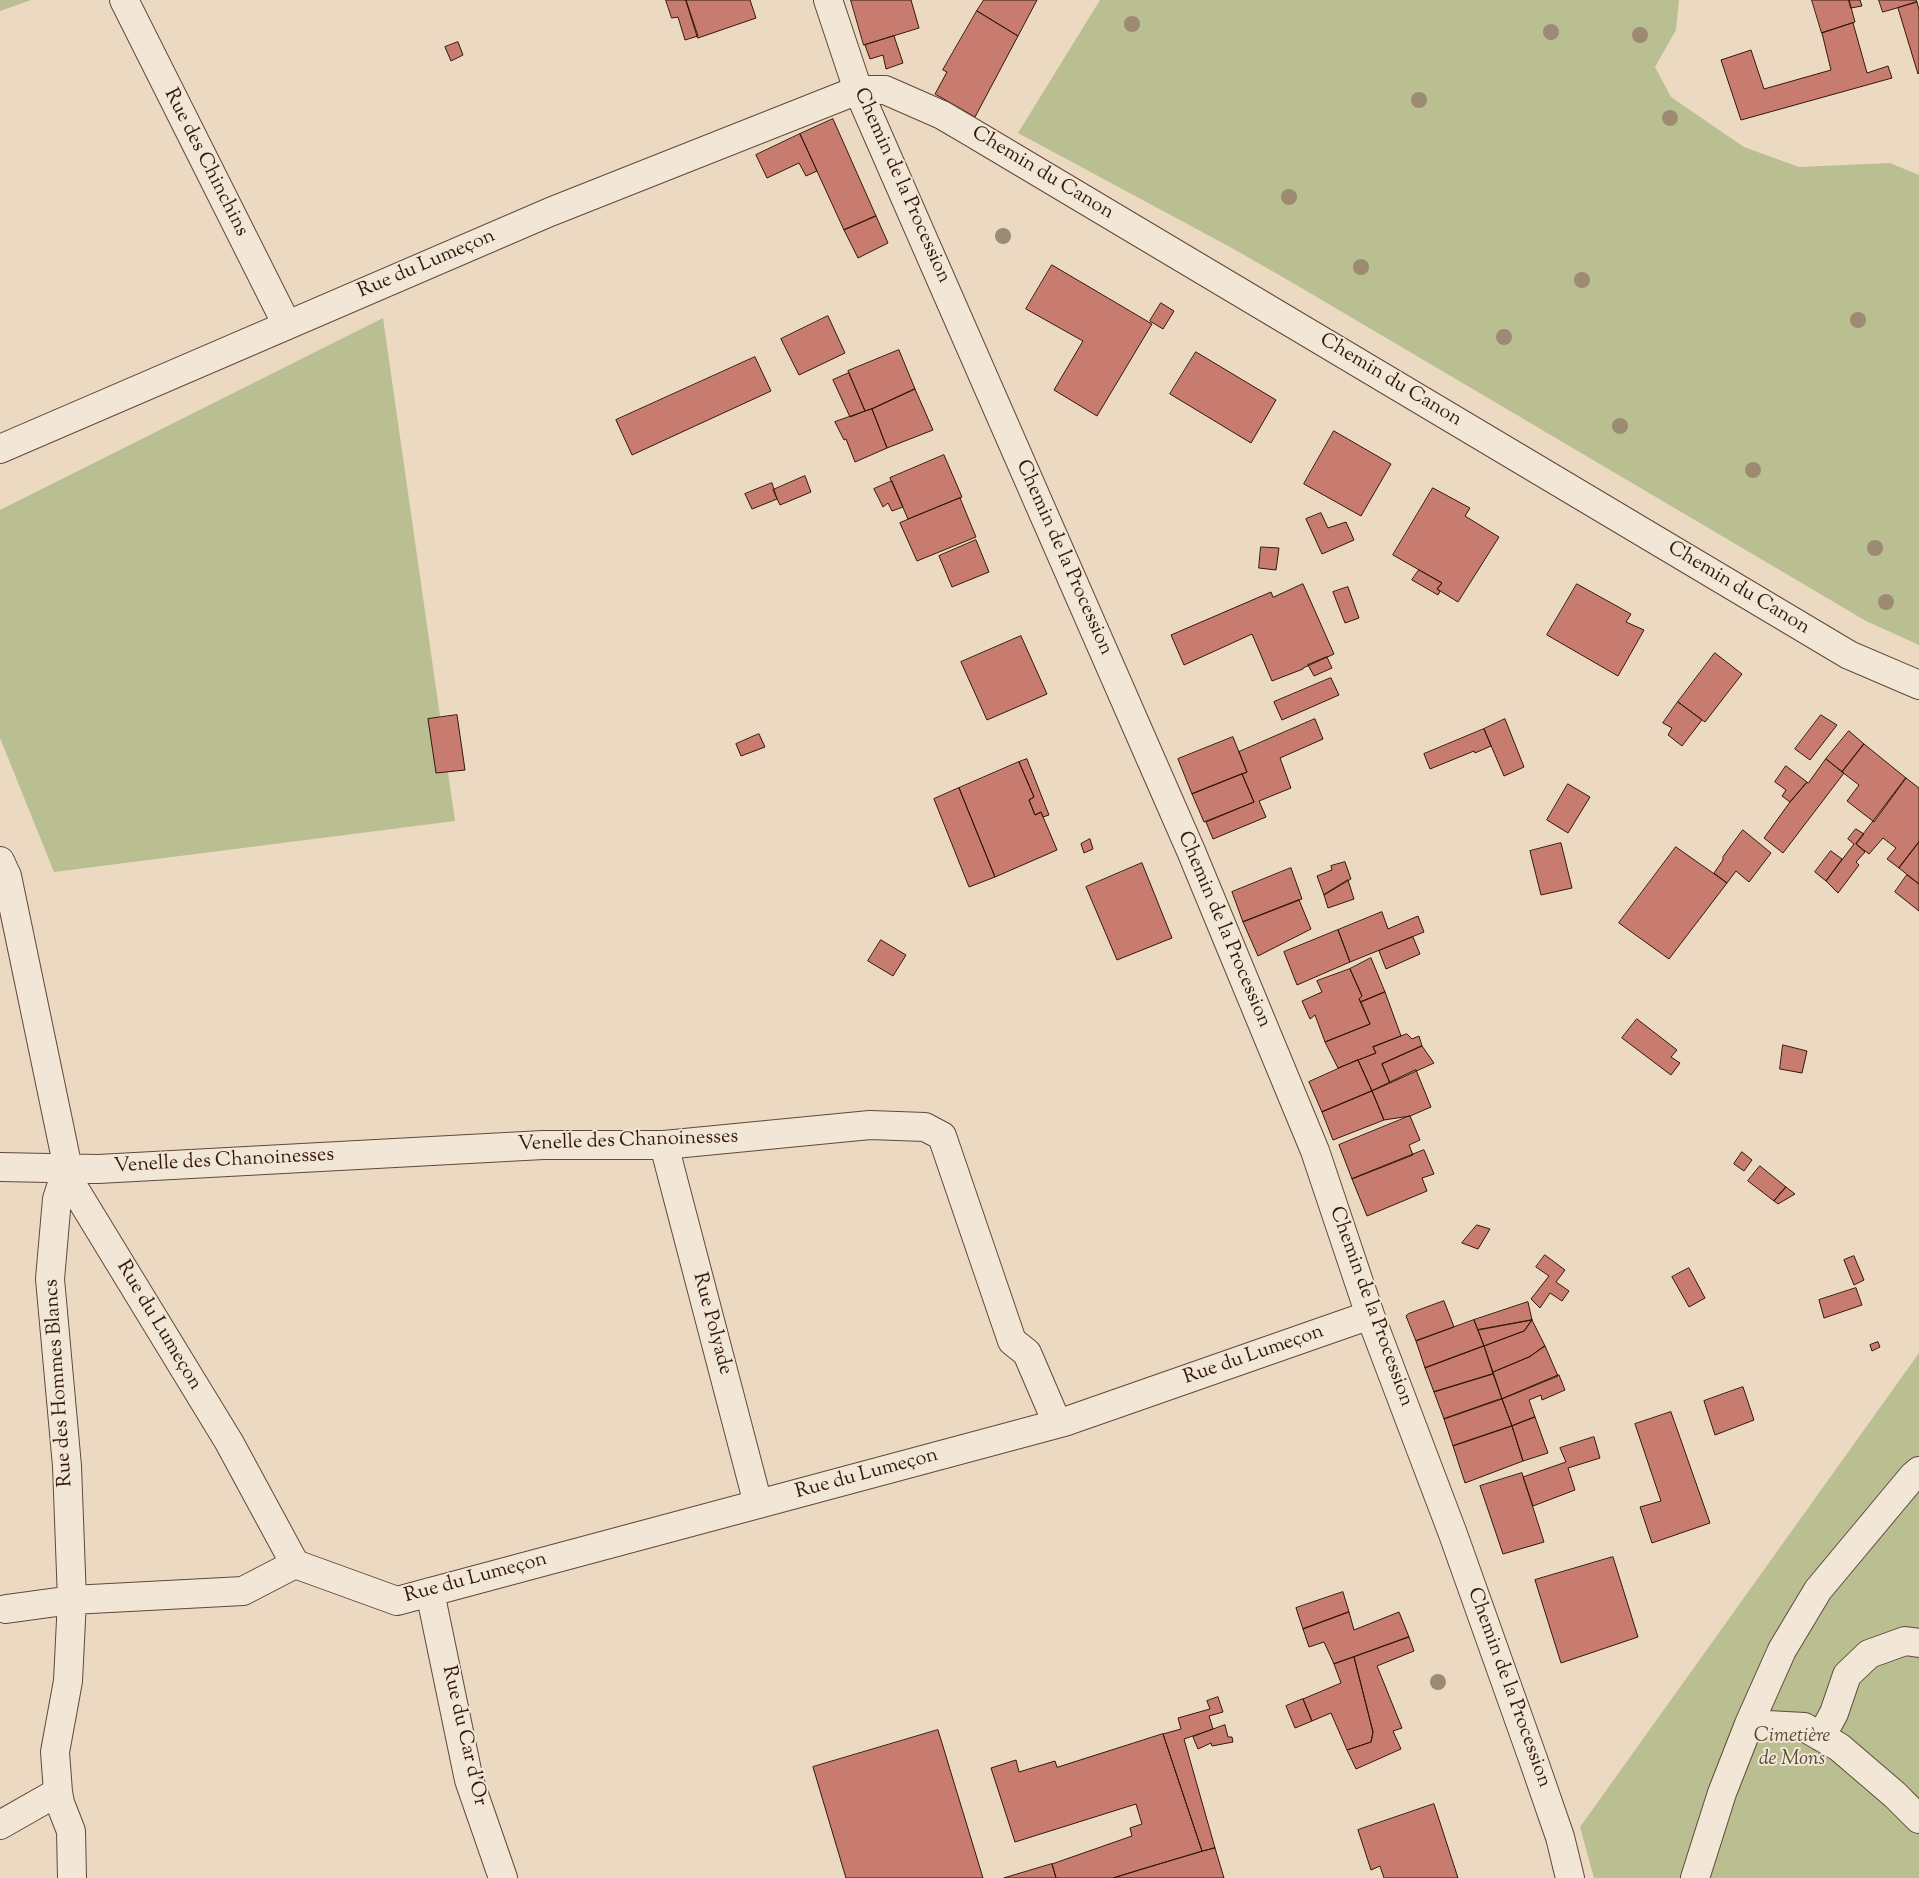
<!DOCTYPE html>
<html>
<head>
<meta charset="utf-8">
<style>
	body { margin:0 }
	canvas { display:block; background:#ebd9c2 }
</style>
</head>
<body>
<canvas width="1919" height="1878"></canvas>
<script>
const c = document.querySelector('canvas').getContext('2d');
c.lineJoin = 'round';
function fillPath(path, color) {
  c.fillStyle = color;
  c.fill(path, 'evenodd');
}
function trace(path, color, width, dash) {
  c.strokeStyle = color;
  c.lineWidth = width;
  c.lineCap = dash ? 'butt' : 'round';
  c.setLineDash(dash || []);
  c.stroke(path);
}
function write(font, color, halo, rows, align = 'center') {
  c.font = font + ' "Sorts Mill Goudy",serif';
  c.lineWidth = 4;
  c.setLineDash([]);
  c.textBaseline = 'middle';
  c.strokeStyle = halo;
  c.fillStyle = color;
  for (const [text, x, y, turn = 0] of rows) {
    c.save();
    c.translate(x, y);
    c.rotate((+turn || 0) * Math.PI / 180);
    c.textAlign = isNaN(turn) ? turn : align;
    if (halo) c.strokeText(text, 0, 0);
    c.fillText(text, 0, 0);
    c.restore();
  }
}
fillPath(new Path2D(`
	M 0,0 L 31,0 L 0,11 Z
	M 1100,0 L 1679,0 L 1676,30 L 1655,67 L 1671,97 L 1744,147 L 1799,167 L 1890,163 L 1919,175 L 1919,645 L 1866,621 L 1293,283 L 1230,247 L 1018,133 Z
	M 383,318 L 455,821 L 54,872 L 0,738 L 0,510 Z
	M 1919,1353 L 1919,1878 L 1594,1878 L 1580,1827 Z`), '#babf92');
const building = new Path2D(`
	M 666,0 L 686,0 L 698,36 L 685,40 L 678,17 L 672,18 Z
	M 686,0 L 750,0 L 756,18 L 698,38 Z
	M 851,0 L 911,0 L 919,28 L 864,45 Z
	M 984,0 L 1037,0 L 1018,36 L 977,11 Z
	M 1812,0 L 1849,0 L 1855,22 L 1822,33 Z
	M 1849,0 L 1860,0 L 1862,6 L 1851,8 Z
	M 1879,0 L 1916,0 L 1917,2 L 1883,12 Z
	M 1917,2 L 1919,10 L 1919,73 L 1918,74 L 1898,8 Z
	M 977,11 L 1018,36 L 975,117 L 935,94 L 947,72 L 943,70 Z
	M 1853,23 L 1867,73 L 1888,66 L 1892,78 L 1741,120 L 1721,60 L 1751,50 L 1764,89 L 1831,70 L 1822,33 Z
	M 894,36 L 903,63 L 886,69 L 883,55 L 870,59 L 865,45 Z
	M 458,42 L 463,55 L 451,61 L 445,47 Z
	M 833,119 L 876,216 L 844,230 L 800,134 Z
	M 800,134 L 817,171 L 806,176 L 799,163 L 767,178 L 756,155 Z
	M 876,216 L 888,243 L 858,258 L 844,230 Z
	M 1052,265 L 1152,324 L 1097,416 L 1054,390 L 1083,341 L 1026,309 Z
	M 1161,303 L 1174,311 L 1163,329 L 1150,321 Z
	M 828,316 L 845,353 L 799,375 L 781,339 Z
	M 899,350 L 915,389 L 872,409 L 865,411 L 848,371 Z
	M 1196,352 L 1276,400 L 1251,443 L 1170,394 Z
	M 755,357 L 771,391 L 632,455 L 616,420 Z
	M 849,373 L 865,411 L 850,417 L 833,380 Z
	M 915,389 L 933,430 L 887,448 L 872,409 Z
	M 872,409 L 887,448 L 855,462 L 846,439 L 844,440 L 835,422 Z
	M 1334,431 L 1391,464 L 1361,516 L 1304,484 Z
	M 944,455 L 962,497 L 908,519 L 890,478 Z
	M 805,476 L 811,492 L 780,505 L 773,490 Z
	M 892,481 L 903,507 L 892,511 L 888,503 L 883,507 L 874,489 Z
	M 772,483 L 777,499 L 752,509 L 745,494 Z
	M 1433,488 L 1470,508 L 1465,516 L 1499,537 L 1458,602 L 1437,589 L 1442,583 L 1393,555 Z
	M 960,498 L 976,537 L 917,561 L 900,523 Z
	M 1321,513 L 1328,528 L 1346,522 L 1354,540 L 1322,554 L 1306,519 Z
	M 976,540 L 989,572 L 952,587 L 939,556 Z
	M 1261,547 L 1279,548 L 1276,570 L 1259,568 Z
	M 1419,570 L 1442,583 L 1437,589 L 1440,591 L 1438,595 L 1412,580 Z
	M 1303,584 L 1334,654 L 1303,668 L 1303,669 L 1272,681 L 1252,634 L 1184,665 L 1171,635 L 1271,592 L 1273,597 Z
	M 1577,584 L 1631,614 L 1626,622 L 1644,630 L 1618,676 L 1547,635 Z
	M 1348,587 L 1359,618 L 1345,623 L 1333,592 Z
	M 1021,636 L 1047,694 L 987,720 L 961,662 Z
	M 1715,653 L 1742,674 L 1705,722 L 1678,702 Z
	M 1327,657 L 1332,668 L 1314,676 L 1308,665 Z
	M 1331,678 L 1339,695 L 1282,720 L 1274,702 Z
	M 1678,702 L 1702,720 L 1682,746 L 1668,735 L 1672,728 L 1663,723 Z
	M 457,715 L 465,770 L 436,773 L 428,719 Z
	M 1821,715 L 1837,725 L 1810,760 L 1795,749 Z
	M 1315,719 L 1323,739 L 1280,758 L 1291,788 L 1259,801 L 1266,817 L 1213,839 L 1206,822 L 1254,802 L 1242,774 L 1247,772 L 1239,752 Z
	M 1505,719 L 1524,767 L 1504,776 L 1484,729 Z
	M 1484,729 L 1491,746 L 1475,753 L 1474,751 L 1430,769 L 1424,754 Z
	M 1849,731 L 1864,744 L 1842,772 L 1826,759 Z
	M 759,734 L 765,747 L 741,756 L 736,744 Z
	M 1233,737 L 1247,772 L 1192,794 L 1178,759 Z
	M 1864,744 L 1906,778 L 1874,822 L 1847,801 L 1859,785 L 1842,772 Z
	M 1027,759 L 1049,815 L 1043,817 L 1041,812 L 1035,815 L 1029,800 L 1034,797 L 1019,762 Z
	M 1826,759 L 1844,773 L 1783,853 L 1764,838 L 1790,802 L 1807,782 L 1808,783 Z
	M 1019,762 L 1034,797 L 1029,800 L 1035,815 L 1041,812 L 1057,850 L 995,877 L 959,788 Z
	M 1786,766 L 1807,782 L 1790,802 L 1782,796 L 1786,790 L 1775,782 Z
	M 1242,774 L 1254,802 L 1204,822 L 1192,794 Z
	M 1906,778 L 1919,788 L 1919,842 L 1899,868 L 1887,859 L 1896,848 L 1883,838 L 1869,854 L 1856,844 Z
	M 1568,784 L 1590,797 L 1568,833 L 1547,820 Z
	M 959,788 L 995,877 L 969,887 L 934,799 Z
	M 1856,829 L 1864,834 L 1856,844 L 1865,852 L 1856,862 L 1859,865 L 1838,893 L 1826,881 L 1854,844 L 1848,839 Z
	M 1743,830 L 1771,853 L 1749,882 L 1736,871 L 1727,883 L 1714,873 L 1723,860 L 1723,857 Z
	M 1090,839 L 1093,849 L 1084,853 L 1081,844 Z
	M 1919,842 L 1919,884 L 1899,868 Z
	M 1561,843 L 1572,888 L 1541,895 L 1530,851 Z
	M 1676,847 L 1727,883 L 1669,959 L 1619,923 Z
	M 1831,851 L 1842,859 L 1826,881 L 1815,872 Z
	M 1345,862 L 1351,879 L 1324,895 L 1317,876 L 1332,870 L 1331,866 Z
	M 1142,863 L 1172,938 L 1117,960 L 1086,887 Z
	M 1291,868 L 1302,899 L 1243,922 L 1232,892 Z
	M 1907,875 L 1919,884 L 1919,911 L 1895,892 Z
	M 1348,880 L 1354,899 L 1328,908 L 1324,895 Z
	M 1299,900 L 1311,929 L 1258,956 L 1243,922 Z
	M 1382,912 L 1388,929 L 1418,916 L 1424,932 L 1350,962 L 1338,930 Z
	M 1338,930 L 1350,962 L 1297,985 L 1284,952 Z
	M 1413,937 L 1420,954 L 1386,969 L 1379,951 Z
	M 881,940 L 906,955 L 893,976 L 868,961 Z
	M 1371,958 L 1385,992 L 1361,1002 L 1359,999 L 1362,996 L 1350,969 Z
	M 1350,969 L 1362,996 L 1359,999 L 1370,1024 L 1325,1042 L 1315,1015 L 1310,1019 L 1302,1001 L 1322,992 L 1317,981 Z
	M 1385,992 L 1401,1036 L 1373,1047 L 1376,1053 L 1338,1068 L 1325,1042 L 1370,1024 L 1361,1002 Z
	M 1637,1019 L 1677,1050 L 1671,1057 L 1680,1063 L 1671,1075 L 1622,1038 Z
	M 1407,1034 L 1412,1039 L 1419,1036 L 1422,1046 L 1382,1064 L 1390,1083 L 1372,1091 L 1358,1060 L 1376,1053 L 1373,1047 Z
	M 1783,1045 L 1807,1051 L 1802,1073 L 1780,1069 Z
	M 1422,1046 L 1434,1063 L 1390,1083 L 1382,1064 Z
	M 1358,1060 L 1372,1091 L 1322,1112 L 1309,1082 Z
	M 1416,1070 L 1431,1107 L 1410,1116 L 1384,1120 L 1372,1091 Z
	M 1372,1091 L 1384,1120 L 1333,1140 L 1322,1112 Z
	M 1410,1116 L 1420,1140 L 1409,1145 L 1413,1155 L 1352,1179 L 1339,1145 Z
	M 1424,1150 L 1434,1174 L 1422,1178 L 1427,1191 L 1367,1216 L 1352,1179 Z
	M 1742,1152 L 1752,1160 L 1744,1171 L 1734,1164 Z
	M 1760,1166 L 1786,1187 L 1774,1201 L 1748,1181 Z
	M 1786,1187 L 1795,1194 L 1778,1204 L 1774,1201 Z
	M 1477,1225 L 1490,1229 L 1478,1249 L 1462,1243 Z
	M 1545,1255 L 1565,1270 L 1556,1282 L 1569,1291 L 1562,1301 L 1550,1293 L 1540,1308 L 1531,1299 L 1549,1276 L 1536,1267 Z
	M 1854,1256 L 1864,1280 L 1854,1285 L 1844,1260 Z
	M 1689,1268 L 1705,1298 L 1689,1307 L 1672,1277 Z
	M 1856,1288 L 1862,1305 L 1824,1318 L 1819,1300 Z
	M 1444,1301 L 1454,1327 L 1416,1341 L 1406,1316 L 1408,1314 Z
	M 1528,1302 L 1532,1320 L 1478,1330 L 1474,1320 Z
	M 1474,1320 L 1484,1346 L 1425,1368 L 1416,1341 Z
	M 1532,1320 L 1545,1346 L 1529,1357 L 1493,1372 L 1484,1346 L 1524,1331 Z
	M 1532,1320 L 1524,1331 L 1484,1346 L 1478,1330 Z
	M 1878,1342 L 1880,1347 L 1872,1351 L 1870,1345 Z
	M 1484,1346 L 1493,1374 L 1434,1392 L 1425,1368 Z
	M 1545,1346 L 1558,1376 L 1502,1399 L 1493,1372 L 1529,1357 Z
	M 1493,1374 L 1502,1399 L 1444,1419 L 1434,1392 Z
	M 1559,1375 L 1565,1390 L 1542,1400 L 1541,1395 L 1529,1400 L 1535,1417 L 1512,1426 L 1502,1399 Z
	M 1743,1387 L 1754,1420 L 1715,1435 L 1704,1401 Z
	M 1500,1399 L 1502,1399 L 1512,1426 L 1453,1446 L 1444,1419 Z
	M 1671,1412 L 1710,1523 L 1652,1543 L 1640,1507 L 1661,1501 L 1635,1424 Z
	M 1535,1417 L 1548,1453 L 1523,1461 L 1512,1426 Z
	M 1512,1426 L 1523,1461 L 1465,1483 L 1453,1446 Z
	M 1594,1437 L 1600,1458 L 1568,1468 L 1575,1490 L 1533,1506 L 1523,1477 L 1566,1462 L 1560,1448 Z
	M 1522,1473 L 1544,1542 L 1503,1554 L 1480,1486 Z
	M 1613,1557 L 1638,1637 L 1561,1663 L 1535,1580 Z
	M 1343,1592 L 1349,1612 L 1303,1629 L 1296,1608 Z
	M 1349,1612 L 1354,1630 L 1399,1612 L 1409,1637 L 1334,1664 L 1324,1642 L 1309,1647 L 1303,1629 Z
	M 1409,1637 L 1414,1651 L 1377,1666 L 1402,1728 L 1393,1731 L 1401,1749 L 1356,1769 L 1347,1750 L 1371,1742 L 1373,1732 L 1354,1657 Z
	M 1354,1657 L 1373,1732 L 1371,1742 L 1347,1750 L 1331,1713 L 1312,1721 L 1303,1699 L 1341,1683 L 1334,1664 Z
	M 1218,1697 L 1223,1712 L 1209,1716 L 1213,1729 L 1184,1739 L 1215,1848 L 1202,1851 L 1163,1734 L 1181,1729 L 1178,1718 L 1210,1709 L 1207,1701 Z
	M 1303,1699 L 1312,1721 L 1295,1728 L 1286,1706 Z
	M 1225,1725 L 1228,1737 L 1232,1737 L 1233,1742 L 1212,1746 L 1211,1743 L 1198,1749 L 1193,1737 Z
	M 938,1730 L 983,1878 L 846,1878 L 813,1767 Z
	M 1163,1734 L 1202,1851 L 1113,1878 L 1056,1878 L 1052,1864 L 1132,1836 L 1130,1828 L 1142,1824 L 1136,1804 L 1015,1842 L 991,1768 L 1016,1760 L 1019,1772 L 1055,1761 L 1057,1767 Z
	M 1434,1804 L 1458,1878 L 1384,1878 L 1380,1866 L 1371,1870 L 1358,1830 Z
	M 1215,1848 L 1224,1878 L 1113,1878 L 1142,1869 Z
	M 1052,1864 L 1056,1878 L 1004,1878 Z`);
fillPath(building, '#c87c70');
trace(building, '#34180a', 1);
const minor = new Path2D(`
	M 124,0 L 287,325
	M 828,0 L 858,90 L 1191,851 L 1315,1151 L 1370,1315 L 1453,1534 L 1533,1759 L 1560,1837 L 1570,1878
	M 0,449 L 550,212 L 858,90 L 885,90 L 942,115 L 971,132 L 1849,655 L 1919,685
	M 0,861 L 7,876 L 71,1183 L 229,1442 L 295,1564 L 397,1601 L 1064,1422 L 1370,1315
	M 664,1145 L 758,1504
	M 0,1167 L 98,1169 L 543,1145 L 664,1145 L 870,1125 L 925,1127 L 942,1136 L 1012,1341 L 1027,1353 L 1057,1423
	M 430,1592 L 469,1780 L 503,1878
	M 6,1609 L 72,1600 L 243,1591 L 295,1564
	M 1749,1724 L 1804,1727 L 1839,1747 L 1895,1795 L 1919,1819
	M 1821,1737 L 1834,1713 L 1847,1675 L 1869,1654 L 1905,1641 L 1919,1643
	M 58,1792 L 60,1803 L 71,1831 L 72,1878
	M 0,1825 L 58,1792 L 55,1752 L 68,1681 L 72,1600 L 67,1466 L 50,1279 L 57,1199 L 67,1168
	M 1695,1878 L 1722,1793 L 1749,1724 L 1782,1650 L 1818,1590 L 1913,1476 L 1919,1471`);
trace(minor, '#624838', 30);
trace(minor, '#f2e6d7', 28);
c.fillStyle = '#9c8a73';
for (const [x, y] of [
	[1132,24],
	[1551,32],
	[1640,35],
	[1419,100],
	[1670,118],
	[1289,197],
	[1003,236],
	[1361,267],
	[1582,280],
	[1858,320],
	[1504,337],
	[1620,426],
	[1753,470],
	[1875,548],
	[1886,602],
	[1438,1682]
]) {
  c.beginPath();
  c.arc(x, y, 8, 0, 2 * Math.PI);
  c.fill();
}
write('20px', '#34180a', '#f2e6d7', [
	["Rue des Chinchins",205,163,63],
	["Chemin du Canon",1042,174,31],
	["Chemin de la Procession",901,186,66],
	["Rue du Lumeçon",427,265,-23],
	["Chemin du Canon",1390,381,31],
	["Chemin de la Procession",1063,558,66],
	["Chemin du Canon",1738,589,31],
	["Chemin de la Procession",1223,930,67],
	["Venelle des Chanoinesses",628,1142,-2],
	["Venelle des Chanoinesses",224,1162,-3],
	["Chemin de la Procession",1370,1307,70],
	["Rue Polyade",711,1324,75],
	["Rue du Lumeçon",158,1326,59],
	["Rue du Lumeçon",1254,1356,-19],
	["Rue des Hommes Blancs",60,1383,-94],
	["Rue du Lumeçon",867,1475,-15],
	["Rue du Lumeçon",476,1579,-15],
	["Chemin de la Procession",1508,1688,70],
	["Rue du Car d'Or",463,1736,77]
]);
write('italic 20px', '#5c4a33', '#f2e6d7', [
	["Cimetière",1792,1738],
	["de Mons",1792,1761]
]);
</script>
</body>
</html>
